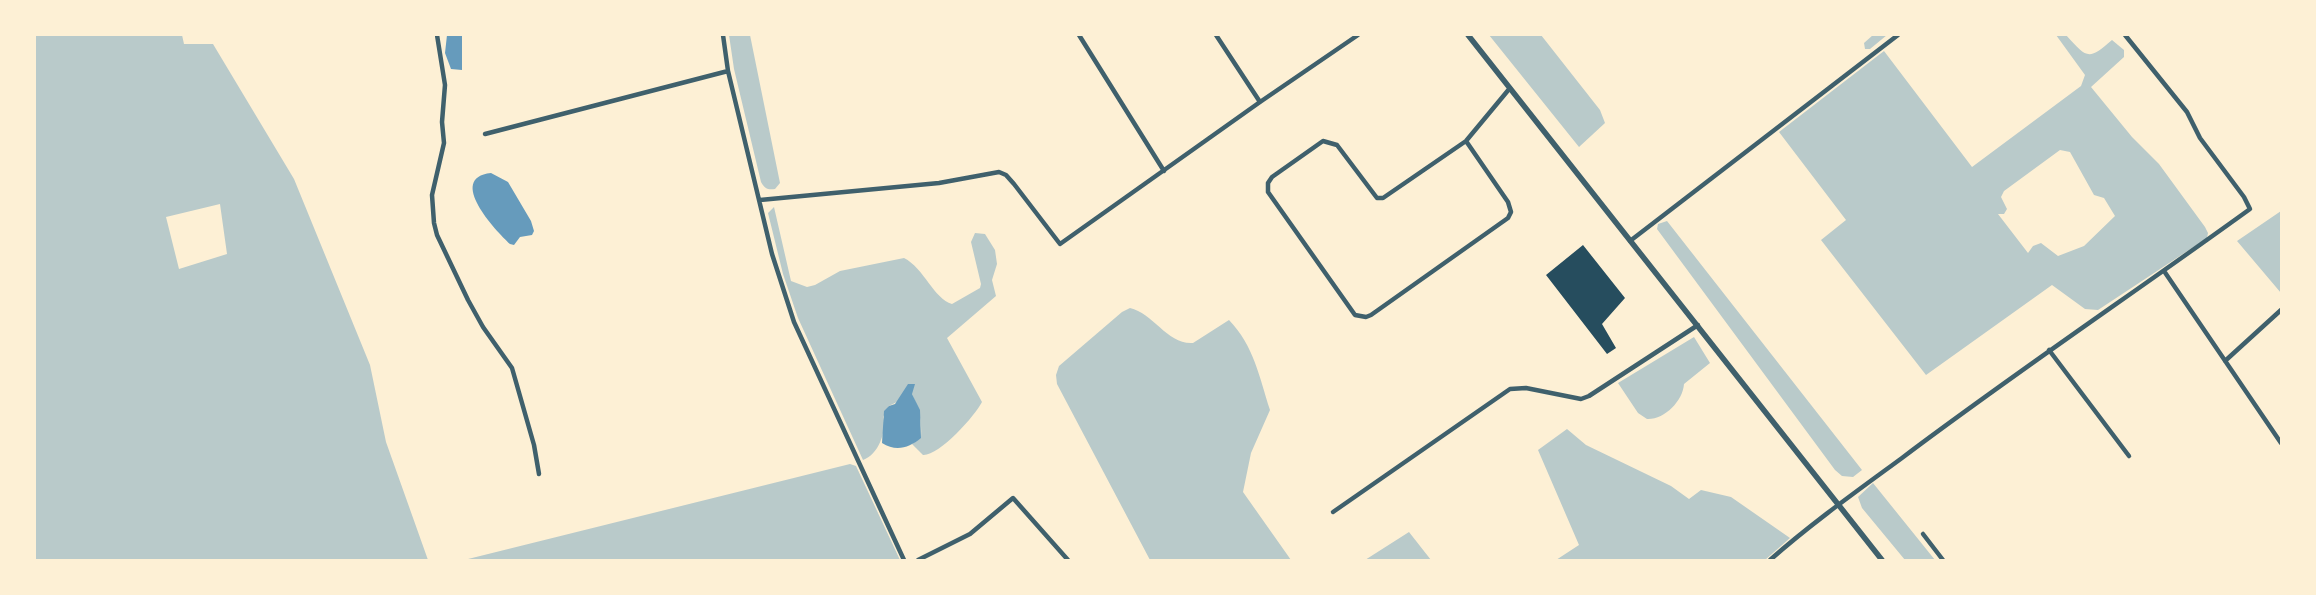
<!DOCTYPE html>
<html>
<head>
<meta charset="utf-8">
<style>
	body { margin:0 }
	#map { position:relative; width:2316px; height:595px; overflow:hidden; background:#fdf0d5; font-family:"Open Sans",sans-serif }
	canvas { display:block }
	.frame { position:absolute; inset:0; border:36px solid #fdf0d5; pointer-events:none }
</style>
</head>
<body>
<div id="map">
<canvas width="2316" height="595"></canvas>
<div class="frame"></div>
</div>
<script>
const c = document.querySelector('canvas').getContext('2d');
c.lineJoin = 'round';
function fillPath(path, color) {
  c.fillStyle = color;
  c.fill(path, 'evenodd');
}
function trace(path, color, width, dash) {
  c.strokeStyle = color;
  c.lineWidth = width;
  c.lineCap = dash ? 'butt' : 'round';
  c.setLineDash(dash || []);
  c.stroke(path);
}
fillPath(new Path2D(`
	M 35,35 L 182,35 L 184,44 L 213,44 L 294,179 L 370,365 L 386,442 L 428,560 L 35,560 ZM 220,204 L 227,254 L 179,269 L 166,217 Z
	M 729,35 L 750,35 L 780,183 L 775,189 C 768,190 765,189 761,182 L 734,69 Z
	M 1489,35 L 1541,35 L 1600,110 L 1605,123 L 1579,147 Z
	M 1873,35 L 1887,35 L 1870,49 L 1865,49 L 1864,43 Z
	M 2056,35 L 2066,35 C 2087,58 2088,61 2112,40 L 2124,50 L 2124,57 L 2091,87 L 2132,137 L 2159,164 L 2205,227 L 2208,233 L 2207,238 L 2098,310 L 2085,309 L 2052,285 L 1926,375 L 1821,240 L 1846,220 L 1779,132 L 1884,51 L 1972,167 L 2081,86 L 2085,75 ZM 2060,150 L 2070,152 L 2094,195 L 2104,198 L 2115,216 L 2084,246 L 2058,256 L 2041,243 L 2033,246 L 2028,253 L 1998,214 L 2004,214 L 2007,209 L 2001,197 L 2004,191 Z
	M 774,207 L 791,281 L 807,287 L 815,285 L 840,271 L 904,258 C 924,268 934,299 952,304 L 980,288 L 981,284 L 971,242 L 975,233 L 985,234 L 995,250 L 997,264 L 992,280 L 996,296 L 947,338 L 982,402 C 975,416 939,456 923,455 L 912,444 L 921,437 C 922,421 919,409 912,394 L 889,406 L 883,417 C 887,432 878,455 863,460 L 798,318 L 783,274 L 768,213 Z
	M 2281,211 L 2281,293 L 2237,241 Z
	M 1667,221 L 1862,470 L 1853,477 L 1842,476 L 1835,470 L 1657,229 L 1658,224 Z
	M 1130,308 C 1153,313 1168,345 1193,343 L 1229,320 C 1254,346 1259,376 1270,410 L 1251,453 L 1243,492 L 1291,560 L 1150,560 L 1057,384 L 1056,375 L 1059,366 L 1122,312 Z
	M 1694,337 L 1710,363 L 1684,384 C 1683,401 1664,420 1647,419 L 1638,413 L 1618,383 Z
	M 1567,429 L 1586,445 L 1671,486 L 1689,499 L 1701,490 L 1731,497 L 1790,538 L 1765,560 L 1556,560 L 1579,545 L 1538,450 Z
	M 850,464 L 856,466 L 900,560 L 464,560 Z
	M 1873,483 L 1935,560 L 1905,560 L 1862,508 L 1858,497 Z
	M 1409,532 L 1431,560 L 1365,560 Z`), '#b9caca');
fillPath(new Path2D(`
	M 447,35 L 462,35 L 462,70 L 451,69 L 445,53 Z
	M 491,173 L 508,182 L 531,221 L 534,231 L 532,235 L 520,237 L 514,245 L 510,244 C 496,231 446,178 491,173 Z
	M 908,384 L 915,384 L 912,394 L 920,410 L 921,438 C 909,448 896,452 882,443 L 884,411 L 889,406 L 895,404 Z`), '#669bbc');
fillPath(new Path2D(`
	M 1583,245 L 1625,298 L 1602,324 L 1616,348 L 1607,354 L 1546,275 Z`), '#264d5e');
trace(new Path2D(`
	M 437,35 L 445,85 L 442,122 L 444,143 L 432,195 L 434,223 L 437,235 L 468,300 L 483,327 L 512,368 L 534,445 L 539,474
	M 723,35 L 728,71 L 772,254 L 794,322 L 904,560
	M 1079,35 L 1164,171
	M 1216,35 L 1260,102
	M 485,134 L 728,71
	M 1466,141 L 1508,202 L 1511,212 L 1508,218 L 1371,315 L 1366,317 L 1355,315 L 1268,192 L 1268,183 L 1272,177 L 1323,141 L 1337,145 L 1377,198 L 1383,198 L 1466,141 L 1510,88
	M 760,200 L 939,183 L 999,172 L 1006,175 L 1014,184 L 1060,244 L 1260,102 L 1358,35
	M 1630,241 L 1898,35
	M 2164,271 L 2281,443
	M 2049,350 L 2129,456
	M 2225,361 L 2281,310
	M 1333,512 L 1510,389 L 1526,388 L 1581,399 L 1589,396 L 1698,325
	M 1923,534 L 1943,560
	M 918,560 L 970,534 L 1013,498 L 1068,560
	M 1770,560 C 1812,523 1857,491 1902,458 C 2016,372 2134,293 2250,209 L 2244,197 L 2200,138 L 2187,112 L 2125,35`), '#3f606c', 4.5);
trace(new Path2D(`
	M 1468,35 L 1882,560`), '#3f606c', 5.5);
</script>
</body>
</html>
